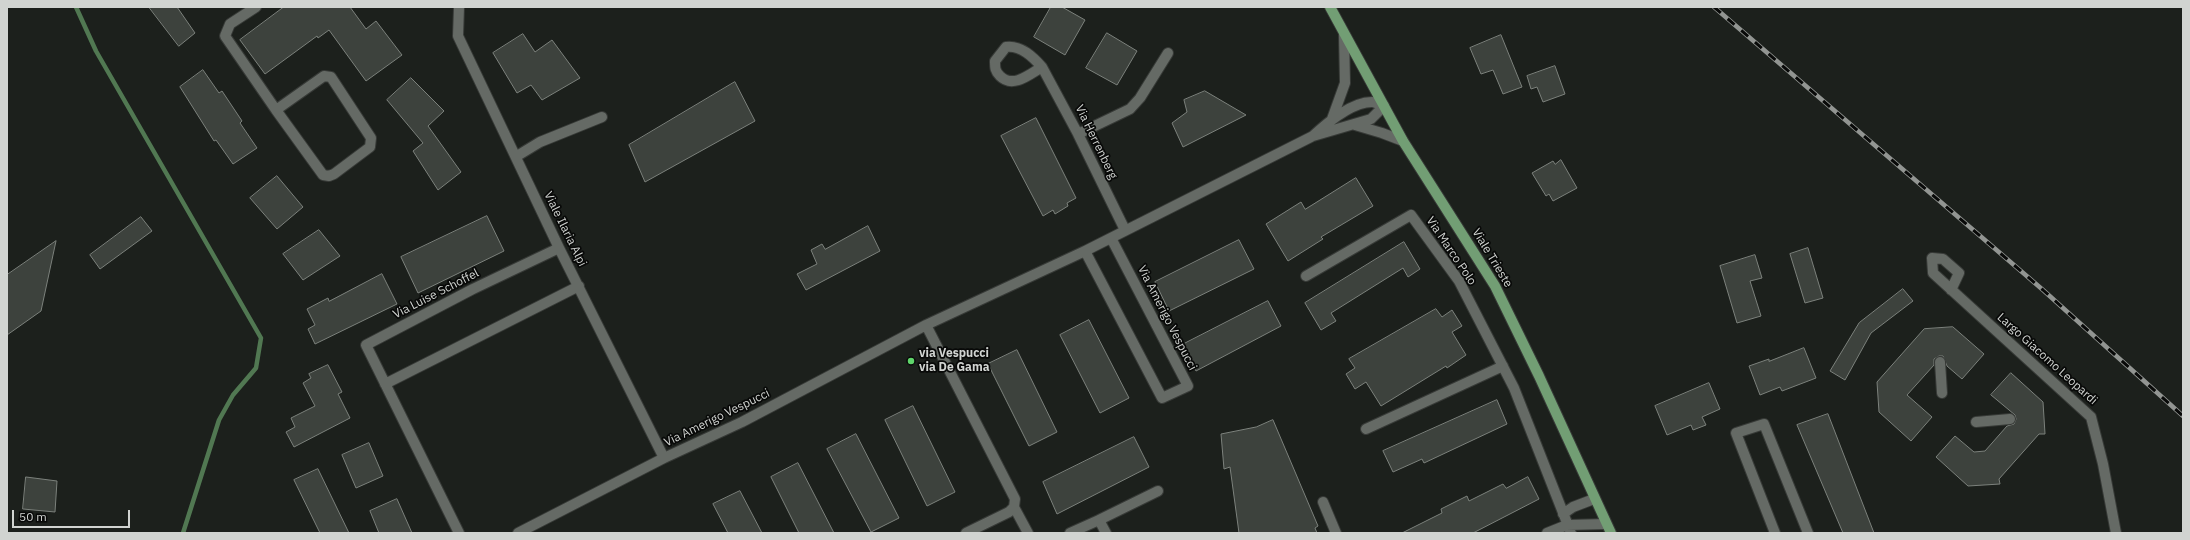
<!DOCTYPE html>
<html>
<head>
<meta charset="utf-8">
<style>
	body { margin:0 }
	#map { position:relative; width:2190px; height:540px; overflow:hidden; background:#1c201c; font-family:"IBM Plex Sans",sans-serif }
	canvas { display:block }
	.frame { position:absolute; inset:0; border:8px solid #d1d4d1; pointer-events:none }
	.scale { position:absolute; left:12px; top:510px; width:118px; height:18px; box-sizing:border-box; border:2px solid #d1d4d1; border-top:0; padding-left:5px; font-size:12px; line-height:14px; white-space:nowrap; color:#d1d4d1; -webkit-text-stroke:3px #080908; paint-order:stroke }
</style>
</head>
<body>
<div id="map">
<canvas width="2190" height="540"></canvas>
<div class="frame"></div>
<div class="scale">50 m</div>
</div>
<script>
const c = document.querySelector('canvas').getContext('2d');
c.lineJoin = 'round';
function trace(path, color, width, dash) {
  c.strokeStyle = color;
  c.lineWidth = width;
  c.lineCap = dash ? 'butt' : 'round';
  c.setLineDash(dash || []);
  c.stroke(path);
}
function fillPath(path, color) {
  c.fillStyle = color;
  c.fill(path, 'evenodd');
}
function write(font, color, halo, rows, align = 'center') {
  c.font = font + ' "IBM Plex Sans",sans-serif';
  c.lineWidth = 3.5;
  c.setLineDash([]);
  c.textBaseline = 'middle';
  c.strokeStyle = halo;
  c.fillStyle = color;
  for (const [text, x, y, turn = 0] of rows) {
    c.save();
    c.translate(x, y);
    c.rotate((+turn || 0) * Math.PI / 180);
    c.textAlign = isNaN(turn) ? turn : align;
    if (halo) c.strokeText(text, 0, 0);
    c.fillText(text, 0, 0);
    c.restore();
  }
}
trace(new Path2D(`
	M 76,7 L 96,51 L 261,338 L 256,368 L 233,395 L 219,420 L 183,533`), '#517852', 4.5);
const building = new Path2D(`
	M 149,7 L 177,7 L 195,33 L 179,46 Z
	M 284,7 L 350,7 L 366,29 L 376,21 L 402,55 L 366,81 L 329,30 L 318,38 L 317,36 L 265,74 L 240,40 Z
	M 1051,7 L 1062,7 L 1085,20 L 1065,55 L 1034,37 Z
	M 1107,33 L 1137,51 L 1117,85 L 1086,68 Z
	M 523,34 L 535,52 L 552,40 L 580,78 L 542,100 L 531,85 L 517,93 L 493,53 Z
	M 1501,35 L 1522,87 L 1503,94 L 1493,70 L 1481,74 L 1470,48 Z
	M 1555,66 L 1565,94 L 1543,102 L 1537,87 L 1531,89 L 1527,76 Z
	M 203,70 L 219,93 L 222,91 L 242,121 L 240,123 L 257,148 L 233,164 L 216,140 L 214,141 L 180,87 Z
	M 411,78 L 444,111 L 428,126 L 461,172 L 438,190 L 413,151 L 423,143 L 387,100 Z
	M 735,82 L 755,121 L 645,182 L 629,145 Z
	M 1205,91 L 1246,115 L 1183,147 L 1172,123 L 1187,112 L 1184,100 Z
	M 1036,118 L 1076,198 L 1067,203 L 1068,206 L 1055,214 L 1053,210 L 1043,216 L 1001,136 Z
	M 1561,160 L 1577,188 L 1553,201 L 1549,194 L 1546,196 L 1532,173 L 1553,161 L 1555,164 Z
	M 277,176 L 303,207 L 277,229 L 250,198 Z
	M 1356,178 L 1373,206 L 1321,237 L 1323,239 L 1288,261 L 1266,224 L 1301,202 L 1305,209 Z
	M 487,216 L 504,251 L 418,293 L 401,257 Z
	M 141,217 L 152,231 L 100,269 L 90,255 Z
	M 868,226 L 880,251 L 806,290 L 797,274 L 817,264 L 811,250 L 822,244 L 825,249 Z
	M 319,230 L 340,256 L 303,280 L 283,254 Z
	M 1239,240 L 1254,269 L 1169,311 L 1155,282 Z
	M 56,241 L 41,311 L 7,335 L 7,275 Z
	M 1404,242 L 1420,269 L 1408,277 L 1403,268 L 1331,313 L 1336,321 L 1321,330 L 1305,303 Z
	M 1808,248 L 1823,298 L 1805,303 L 1790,254 Z
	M 1755,255 L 1762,278 L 1750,281 L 1761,316 L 1737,323 L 1720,266 Z
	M 382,274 L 397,304 L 315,344 L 308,329 L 315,325 L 307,309 L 328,298 L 329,301 Z
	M 1903,289 L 1913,301 L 1871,333 L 1845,380 L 1830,371 L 1859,323 Z
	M 1268,301 L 1281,326 L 1196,371 L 1182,345 Z
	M 1436,309 L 1442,317 L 1452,310 L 1462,326 L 1452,332 L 1466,355 L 1447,368 L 1446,366 L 1381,406 L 1366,382 L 1355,389 L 1346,374 L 1355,368 L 1349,359 Z
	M 1089,320 L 1129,398 L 1100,413 L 1060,335 Z
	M 1953,327 L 1984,354 L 1962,379 L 1947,366 L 1943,356 L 1939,356 L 1934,359 L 1934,365 L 1907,395 L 1932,417 L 1911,441 L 1879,412 L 1877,382 L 1924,329 Z
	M 1804,348 L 1816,378 L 1782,391 L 1780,387 L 1760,395 L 1749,366 L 1769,359 L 1769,361 Z
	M 1017,350 L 1057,432 L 1029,446 L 988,364 Z
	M 328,365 L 342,392 L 338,394 L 350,418 L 294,447 L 286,432 L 295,427 L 291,418 L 315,406 L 303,383 L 311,378 L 309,374 Z
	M 2011,373 L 2043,402 L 2045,434 L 2039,434 L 1999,479 L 2000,484 L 1968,486 L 1936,457 L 1955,436 L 1974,452 L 1985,451 L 2007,426 L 2014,424 L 2016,419 L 2015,415 L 1991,395 Z
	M 1709,383 L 1720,409 L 1702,417 L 1706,425 L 1693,430 L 1691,425 L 1667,435 L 1655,406 Z
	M 1497,400 L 1507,424 L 1424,463 L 1422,459 L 1393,472 L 1383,451 Z
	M 913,406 L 955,492 L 927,506 L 885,420 Z
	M 1828,414 L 1874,533 L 1843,533 L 1797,425 Z
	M 1273,420 L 1318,526 L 1315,528 L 1317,533 L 1239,533 L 1230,467 L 1224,469 L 1221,434 L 1256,427 Z
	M 856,434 L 899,518 L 871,532 L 827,449 Z
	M 1134,437 L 1149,467 L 1057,514 L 1043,482 Z
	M 369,443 L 383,476 L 356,488 L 342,455 Z
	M 798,463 L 834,533 L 799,533 L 771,477 Z
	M 318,469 L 349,533 L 320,533 L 294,480 Z
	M 26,477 L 57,481 L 55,512 L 23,509 Z
	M 1528,477 L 1539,499 L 1473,533 L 1402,533 L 1442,513 L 1441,509 L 1467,496 L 1469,501 L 1503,484 L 1506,488 Z
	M 740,491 L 762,533 L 728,533 L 713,504 Z
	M 397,499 L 412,533 L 379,533 L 370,511 Z`);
fillPath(building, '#3d423d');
trace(building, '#7c817c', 1);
const minor = new Path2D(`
	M 256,7 L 230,24 L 225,36 L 276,110 L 323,175 L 329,176 L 334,174 L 370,147 L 371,138 L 331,77 L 324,76 L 276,110
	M 459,7 L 458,36 L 559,248 L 664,458
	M 1042,67 C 1030,74 1013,89 1000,76 C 995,71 995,68 995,61 L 1006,47 C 1021,45 1033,57 1042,67 L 1078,134 L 1125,230
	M 1332,119 L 1345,83 L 1344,35
	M 1355,125 L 1382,133 L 1403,141
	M 1078,134 L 1130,109 L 1140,98 L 1168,53
	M 517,156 L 540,142 L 602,117
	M 1085,251 L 1162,398 L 1188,386 L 1111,238
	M 1306,276 L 1411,215 L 1459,281 L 1514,388 L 1571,533
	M 1951,290 L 1959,273 L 1943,259 L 1932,258 L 1933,273 L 2091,417 L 2103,464 L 2116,533
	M 926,325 L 1015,499 L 1014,507
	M 1940,362 L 1942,393
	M 385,384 L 579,286
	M 1976,422 L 2010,419
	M 1366,429 L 1503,366
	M 1323,502 L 1336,533
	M 1014,507 L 1028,533
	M 1563,514 L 1573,507 L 1594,499
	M 1099,520 L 1158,491
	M 459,533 L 366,345 L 473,289 L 559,248
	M 518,533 L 664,458 L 742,422 L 926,325 L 1085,251 L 1313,136 L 1371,119 L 1384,106 C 1380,105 1375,102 1372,102 C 1351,102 1327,123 1313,136
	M 966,533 L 1009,512 L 1014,507
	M 1070,533 L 1099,520 L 1106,533
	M 1547,533 L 1567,525 L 1606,524
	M 1775,533 L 1736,433 L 1764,424 L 1808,533`);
const major = new Path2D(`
	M 1330,7 L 1403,141 L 1495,286 L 1539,376 L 1611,533`);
trace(minor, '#373a37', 12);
trace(major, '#373a37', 12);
trace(minor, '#656a65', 10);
trace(major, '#729e74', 10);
const rail = new Path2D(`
	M 1714,7 L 2043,290 L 2183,416`);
trace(rail, '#929592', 4.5);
trace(rail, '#080908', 3, [9]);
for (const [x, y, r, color] of [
	[911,361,4,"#5fd56b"]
]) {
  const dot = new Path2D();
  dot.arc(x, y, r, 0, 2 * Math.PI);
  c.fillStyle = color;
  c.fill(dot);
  trace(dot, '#080908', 1.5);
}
write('12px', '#d1d4d1', '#080908', [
	["Via Herrenberg",1096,142,64],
	["Viale Ilaria Alpi",565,229,64],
	["Via Marco Polo",1451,251,56],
	["Viale Trieste",1492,258,59],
	["Via Luise Schoffel",436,294,-27],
	["Via Amerigo Vespucci",1167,318,63],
	["Largo Giacomo Leopardi",2047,359,42],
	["Via Amerigo Vespucci",717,418,-26]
]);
write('bold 12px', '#d1d4d1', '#080908', [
	["via Vespucci",919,354],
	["via De Gama",919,368]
], 'left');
</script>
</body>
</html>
